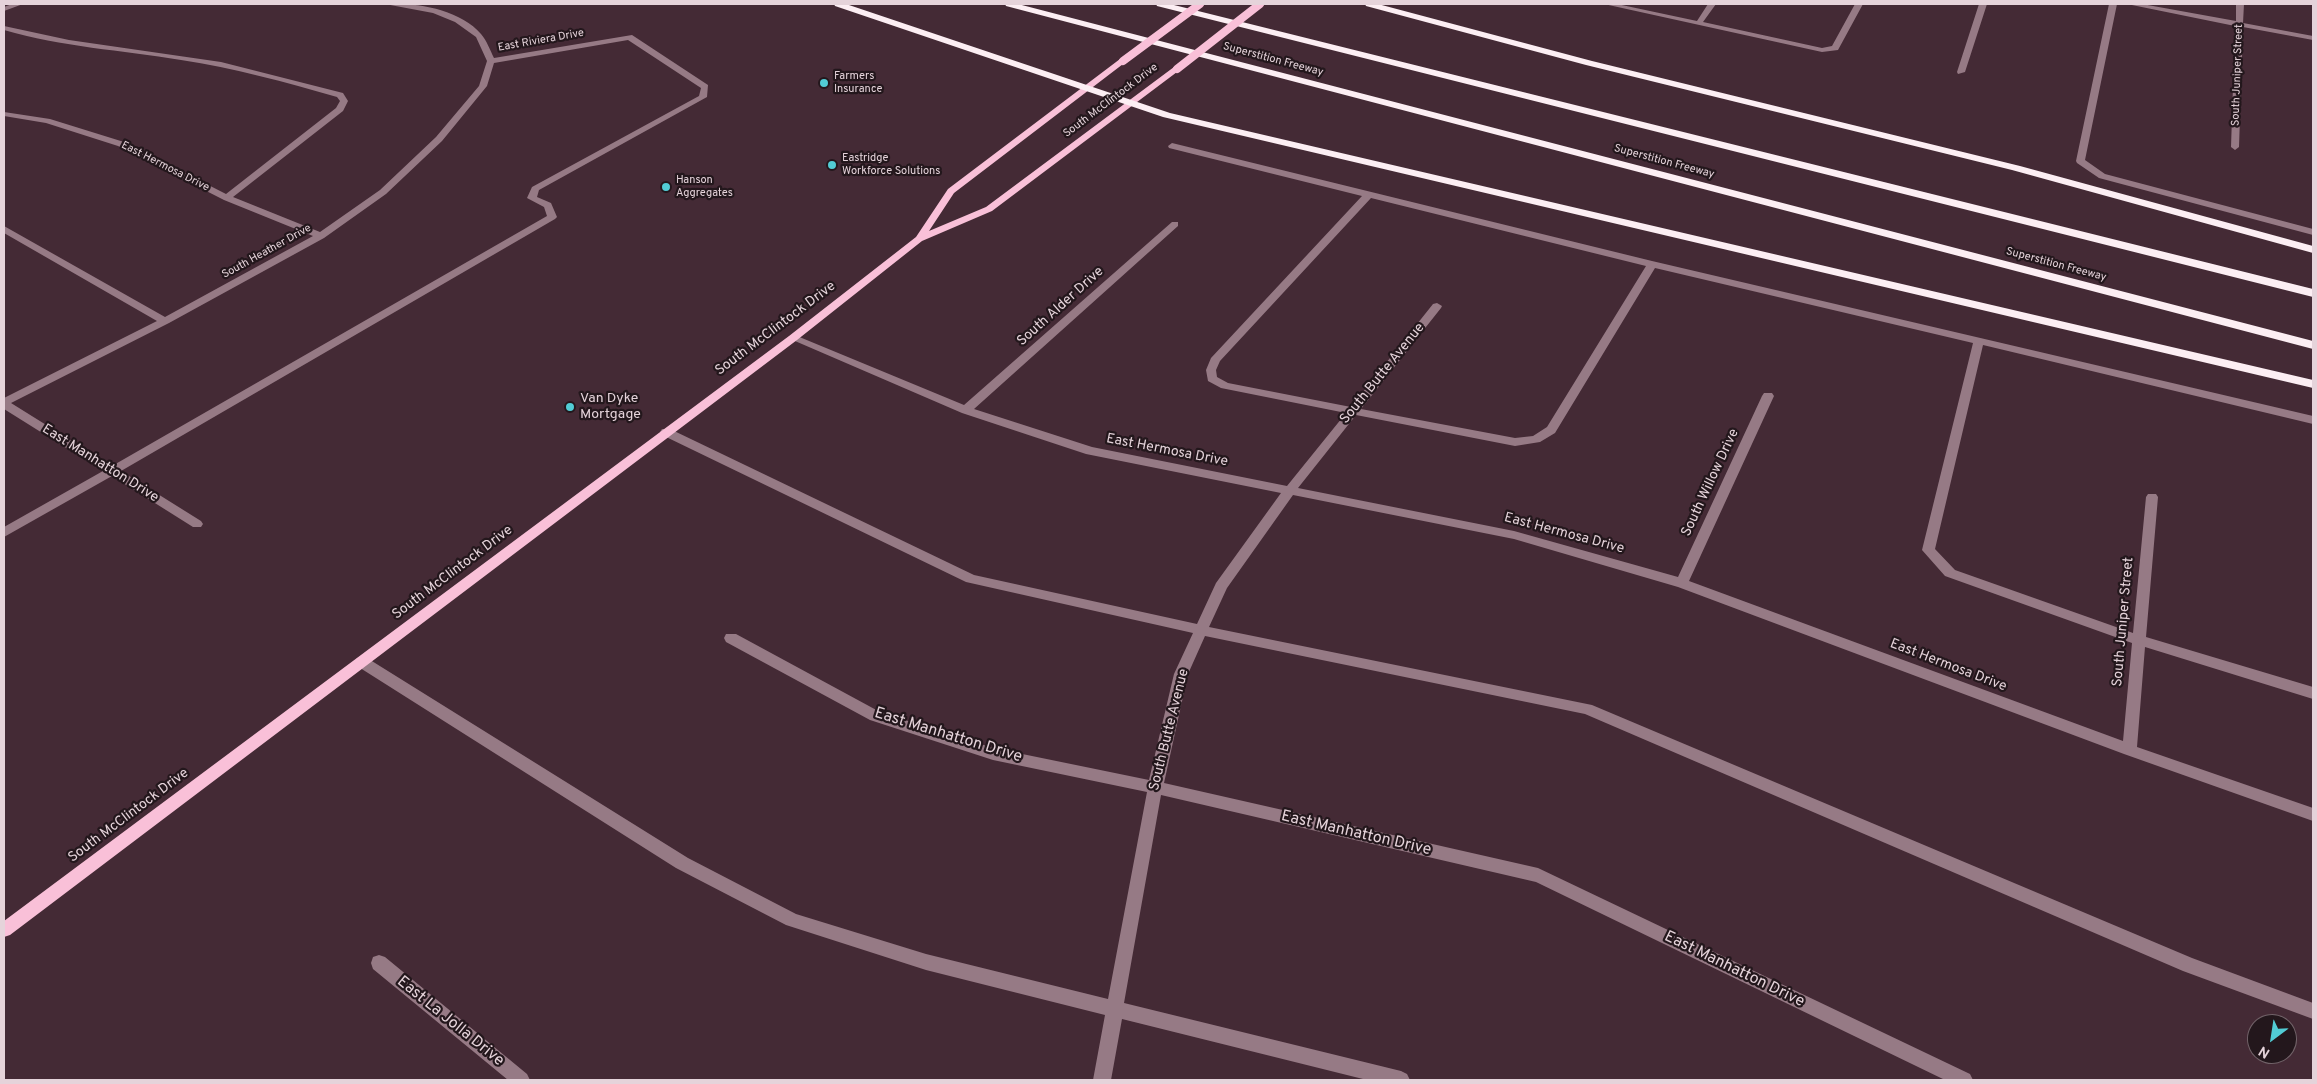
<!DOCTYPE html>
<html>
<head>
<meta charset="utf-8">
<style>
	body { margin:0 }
	#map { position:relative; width:2317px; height:1084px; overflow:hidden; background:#442a35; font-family:Overpass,sans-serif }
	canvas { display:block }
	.frame { position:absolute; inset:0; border:5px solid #e5d3da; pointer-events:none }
	.north { position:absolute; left:2247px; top:1014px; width:50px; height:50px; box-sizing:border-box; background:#23171c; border:1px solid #716268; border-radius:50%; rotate:211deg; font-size:14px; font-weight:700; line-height:20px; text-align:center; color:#e5d3da }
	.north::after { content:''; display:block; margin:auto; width:18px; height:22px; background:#52ccd5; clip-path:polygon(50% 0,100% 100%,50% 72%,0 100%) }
</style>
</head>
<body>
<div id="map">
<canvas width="2317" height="1084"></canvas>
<div class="frame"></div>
<div class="north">N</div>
</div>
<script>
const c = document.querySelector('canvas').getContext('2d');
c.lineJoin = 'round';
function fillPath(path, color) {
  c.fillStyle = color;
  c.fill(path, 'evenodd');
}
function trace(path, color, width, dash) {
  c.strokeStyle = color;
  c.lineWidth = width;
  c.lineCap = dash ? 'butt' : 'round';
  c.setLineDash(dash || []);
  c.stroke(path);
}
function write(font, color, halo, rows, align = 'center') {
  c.font = font + ' Overpass,sans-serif';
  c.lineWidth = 4.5;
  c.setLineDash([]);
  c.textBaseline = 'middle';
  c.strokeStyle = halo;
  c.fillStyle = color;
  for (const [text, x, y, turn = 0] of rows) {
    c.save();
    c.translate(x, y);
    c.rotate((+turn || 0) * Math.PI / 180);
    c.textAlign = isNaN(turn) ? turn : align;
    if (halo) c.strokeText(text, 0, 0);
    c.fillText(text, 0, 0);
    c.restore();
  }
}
fillPath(new Path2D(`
	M 12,4 L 23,4 L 4,11 L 4,7 Z
	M 385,4 C 415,2 460,9 481,34 C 487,41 490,50 494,58 L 632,35 L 708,85 L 707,97 L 539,190 L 537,197 L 551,203 L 557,217 L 555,219 L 121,471 L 201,521 L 203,524 L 201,527 L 193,527 L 112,476 L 4,537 L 4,527 L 103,471 L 4,409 L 4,398 L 157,321 L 4,233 L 4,226 L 165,317 L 313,236 L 224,200 L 118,146 L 46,123 L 4,116 L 4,112 L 50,119 L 124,142 L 226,194 L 336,108 L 340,101 L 337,97 C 285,82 234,68 181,60 C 121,50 62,47 4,30 L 4,26 L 69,40 L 221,62 L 343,93 L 348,101 L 343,111 L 233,197 L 320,232 L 380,190 L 436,137 L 479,86 L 487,61 L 476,37 L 455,22 L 433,13 ZM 628,40 L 701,88 L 699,96 L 532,187 L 527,198 L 544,207 L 547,216 L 112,466 L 11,403 L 169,323 L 324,238 L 386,194 L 442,141 L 487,86 L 494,63 Z
	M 1604,4 L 1617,4 L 1697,21 L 1708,4 L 1716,4 L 1703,22 L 1822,48 L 1832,46 L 1855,4 L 1863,4 L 1838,50 L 1822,52 Z
	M 1979,4 L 1987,4 L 1965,72 L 1958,74 L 1957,72 Z
	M 2109,4 L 2117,4 L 2085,160 L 2105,174 L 2313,229 L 2313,235 L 2099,178 L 2077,163 L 2076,161 Z
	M 2127,4 L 2142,4 L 2236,21 L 2236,4 L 2244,4 L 2243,23 L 2313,36 L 2313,40 L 2243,27 L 2239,147 L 2235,150 L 2231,147 L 2235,26 Z
	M 1172,143 L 1652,261 L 2313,416 L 2313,424 L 1983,345 L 1935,549 L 1955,570 L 2133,633 L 2146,497 L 2148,494 L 2156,494 L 2158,497 L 2146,637 L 2313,687 L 2313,699 L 2145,647 L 2137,747 L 2313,808 L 2313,821 L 2124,754 L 1678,587 L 1514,539 L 1293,495 L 1227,588 L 1209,627 L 1592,705 L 2192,958 L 2313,1003 L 2313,1019 L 2183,971 L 1585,714 L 1205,636 L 1188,674 L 1164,783 L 1538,868 L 1970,1074 L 1973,1080 L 1945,1080 L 1536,882 L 1161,795 L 1124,1003 L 1401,1071 L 1407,1074 L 1410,1080 L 1367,1080 L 1122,1019 L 1111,1080 L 1093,1080 L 1105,1015 L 926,970 L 786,925 L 676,868 L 357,666 L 355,662 L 357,658 L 362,657 L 367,658 L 688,858 L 796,914 L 926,954 L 1108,999 L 1147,792 L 993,760 L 870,720 L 726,642 L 724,638 L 726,634 L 736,634 L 880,712 L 993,748 L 1149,780 L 1174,674 L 1193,633 L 966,582 L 662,435 L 660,432 L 662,429 L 670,429 L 974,575 L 1197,624 L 1216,583 L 1281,493 L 1086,454 L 962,413 L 788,338 L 793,335 L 797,336 L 964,405 L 1172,222 L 1178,222 L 1178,226 L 974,409 L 1092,447 L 1287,486 L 1346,413 L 1221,388 L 1208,381 L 1206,370 L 1211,358 L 1362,196 L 1169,148 L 1168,146 ZM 1371,198 L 1646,266 L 1547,427 L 1533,436 L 1515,438 L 1361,409 L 1441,308 L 1442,306 L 1437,303 L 1433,304 L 1351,407 L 1228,383 L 1217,377 L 1216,370 L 1220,361 ZM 1655,268 L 1973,343 L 1922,550 L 1945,576 L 2132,643 L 2123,741 L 1689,581 L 1774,396 L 1772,393 L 1764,393 L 1762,396 L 1678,577 L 1514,531 L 1298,488 L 1356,415 L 1515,446 L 1540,442 L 1555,433 Z
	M 379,955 L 385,957 L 527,1074 L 530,1080 L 508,1080 L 373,969 L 371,963 L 373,957 Z`), '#967a85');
fillPath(new Path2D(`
	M 1120,59 L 1127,61 L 954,193 L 929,231 L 986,207 L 1174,67 L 1181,69 L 992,211 L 922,241 L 797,340 L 10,935 L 4,937 L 4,921 L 789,336 L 916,237 L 948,189 Z`), '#f9c0d8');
fillPath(new Path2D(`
	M 834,4 L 846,4 L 1170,113 L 2313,380 L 2313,388 L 1163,117 L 835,6 Z
	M 1005,4 L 1018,4 L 2313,341 L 2313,349 L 1006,6 Z
	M 1156,4 L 1170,4 L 2313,289 L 2313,297 L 1157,6 Z
	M 1365,4 L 1378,4 L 1592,61 L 2020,166 L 2313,246 L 2313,253 L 2012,170 L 1586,65 L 1366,6 Z`), '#fceef3');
trace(new Path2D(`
	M 1123,61 L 1200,4
	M 1177,69 L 1260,4`), '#f9c0d8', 8);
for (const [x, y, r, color] of [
	[824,83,5,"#52ccd5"],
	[832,165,5,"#52ccd5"],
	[666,187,5,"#52ccd5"],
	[570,407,5,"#52ccd5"]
]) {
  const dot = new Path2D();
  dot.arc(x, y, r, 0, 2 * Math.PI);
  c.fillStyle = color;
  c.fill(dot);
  trace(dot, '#23171c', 2);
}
write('11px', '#e5d3da', '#23171c', [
	["East Riviera Drive",541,41,-10],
	["Superstition Freeway",1273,60,15],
	["South Juniper Street",2238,75,-88],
	["South McClintock Drive",1111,101,-37],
	["Superstition Freeway",1664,162,15],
	["East Hermosa Drive",165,167,27],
	["South Heather Drive",267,252,-29],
	["Superstition Freeway",2056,265,15]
]);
write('11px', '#e5d3da', '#23171c', [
	["Farmers",834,77],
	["Insurance",834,90],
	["Eastridge",842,159],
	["Workforce Solutions",842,172],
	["Hanson",676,181],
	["Aggregates",676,194]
], 'left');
write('14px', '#e5d3da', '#23171c', [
	["South Alder Drive",1061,307,-42],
	["South McClintock Drive",776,329,-37],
	["South Butte Avenue",1383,374,-51],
	["East Hermosa Drive",1167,451,11],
	["East Manhatton Drive",100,464,32],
	["South Willow Drive",1711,483,-65],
	["East Hermosa Drive",1564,534,15],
	["South McClintock Drive",453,573,-37],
	["South Juniper Street",2124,622,-85],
	["East Hermosa Drive",1948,666,21],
	["South Butte Avenue",1170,730,-76],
	["South McClintock Drive",129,816,-37]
]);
write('14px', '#e5d3da', '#23171c', [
	["Van Dyke",580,399],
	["Mortgage",580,415]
], 'left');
write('16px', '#e5d3da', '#23171c', [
	["East Manhatton Drive",948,736,17],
	["East Manhatton Drive",1356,834,13],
	["East Manhatton Drive",1734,970,26],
	["East La Jolla Drive",450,1022,39]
]);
</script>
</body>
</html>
